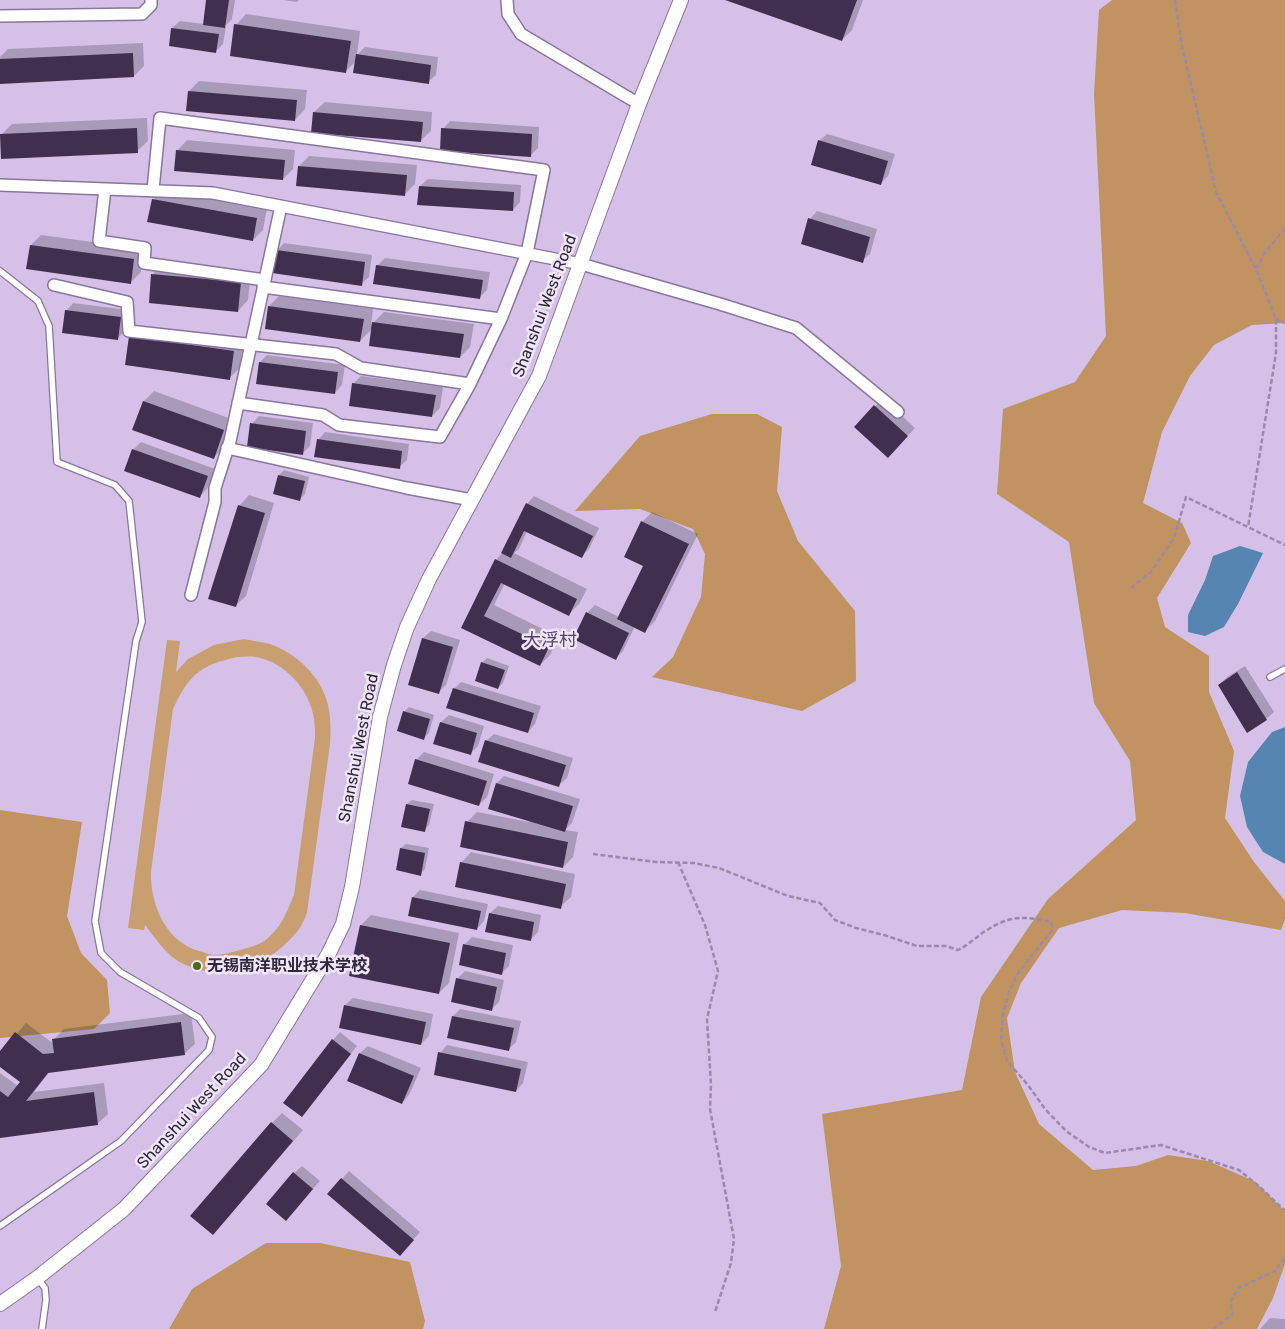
<!DOCTYPE html>
<html>
<head>
<meta charset="utf-8">
<style>
	body { margin:0 }
	canvas { display:block; background:#d5c0e8 }
</style>
</head>
<body>
<canvas width="1285" height="1329"></canvas>
<script>
const c = document.querySelector('canvas').getContext('2d');
c.lineJoin = 'round';
function fillPath(path, color) {
  c.fillStyle = color;
  c.fill(path, 'evenodd');
}
function trace(path, color, width, dash) {
  c.strokeStyle = color;
  c.lineWidth = width;
  c.lineCap = dash ? 'butt' : 'round';
  c.setLineDash(dash || []);
  c.stroke(path);
}
function write(font, color, halo, rows, align = 'center') {
  c.font = font + ' Rubik,"Noto Sans SC",sans-serif';
  c.lineWidth = 5;
  c.setLineDash([]);
  c.textBaseline = 'middle';
  c.strokeStyle = halo;
  c.fillStyle = color;
  for (const [text, x, y, turn = 0] of rows) {
    c.save();
    c.translate(x, y);
    c.rotate((+turn || 0) * Math.PI / 180);
    c.textAlign = isNaN(turn) ? turn : align;
    if (halo) c.strokeText(text, 0, 0);
    c.fillText(text, 0, 0);
    c.restore();
  }
}
fillPath(new Path2D(`
	M 244,639 C 252,641 262,642 270,644 C 294,652 318,674 326,698 C 331,713 331,729 330,744 L 307,913 C 304,920 301,928 296,933 C 269,965 226,983 186,965 C 168,958 157,940 145,925 L 144,930 L 128,928 L 167,640 L 180,641 L 176,672 L 188,659 L 214,645 ZM 237,657 C 243,657 250,656 256,657 C 285,662 310,690 314,719 C 315,725 315,732 315,738 L 294,895 C 288,909 282,925 271,935 C 263,944 252,947 240,950 C 232,952 223,955 214,955 C 209,955 204,952 199,951 C 166,942 150,904 151,872 L 173,709 C 189,675 200,665 237,657 Z`), '#c99f71');
fillPath(new Path2D(`
	M 1112,0 L 1285,0 L 1285,323 L 1252,325 L 1214,345 L 1190,376 L 1162,432 L 1143,503 L 1182,523 L 1191,543 L 1157,598 L 1165,627 L 1209,656 L 1209,692 L 1234,751 L 1225,818 L 1254,862 L 1285,901 L 1285,919 L 1281,930 L 1185,913 L 1122,910 L 1059,928 L 1021,983 L 1007,1018 L 1015,1072 L 1039,1124 L 1093,1170 L 1136,1166 L 1168,1155 L 1208,1161 L 1254,1181 L 1285,1211 L 1285,1264 L 1273,1298 L 1257,1329 L 824,1329 L 841,1266 L 822,1114 L 962,1090 L 981,997 L 1048,899 L 1136,820 L 1130,761 L 1094,703 L 1069,542 L 997,494 L 1003,409 L 1075,382 L 1106,336 L 1094,94 L 1099,10 Z
	M 712,414 L 757,414 L 782,427 L 777,491 L 798,541 L 855,611 L 856,681 L 802,711 L 652,677 L 673,657 L 701,597 L 705,554 L 693,529 L 640,509 L 575,511 L 640,436 Z
	M 0,810 L 82,822 L 67,916 L 81,953 L 107,980 L 110,1013 L 94,1029 L 0,1038 Z
	M 266,1243 L 320,1243 L 410,1262 L 425,1321 L 423,1329 L 169,1329 L 192,1289 Z`), '#c19361');
fillPath(new Path2D(`
	M 1240,546 L 1263,553 L 1238,604 L 1224,627 L 1205,636 L 1188,632 L 1188,615 L 1205,580 L 1213,556 Z
	M 1285,727 L 1285,864 L 1263,852 L 1247,827 L 1240,796 L 1248,762 L 1272,732 Z`), '#5685b2');
fillPath(new Path2D(`
	M 208,0 L 235,0 L 232,19 L 224,27 L 226,27 L 223,44 L 215,52 L 172,28 L 180,21 L 204,24 Z
	M 283,0 L 299,0 L 297,2 Z
	M 728,0 L 863,0 L 852,30 L 842,40 Z
	M 246,14 L 360,31 L 357,55 L 365,47 L 438,57 L 436,75 L 428,82 L 357,60 L 346,71 L 236,25 Z
	M 143,43 L 144,66 L 134,76 L 0,82 L 0,57 L 8,49 Z
	M 199,81 L 307,90 L 305,109 L 295,120 L 189,91 Z
	M 325,102 L 432,112 L 431,131 L 420,141 L 314,112 Z
	M 147,118 L 148,141 L 137,151 L 1,135 L 12,124 Z
	M 450,121 L 539,127 L 538,148 L 530,156 L 443,129 Z
	M 827,134 L 895,154 L 888,176 L 880,184 L 819,141 Z
	M 187,140 L 295,150 L 293,169 L 283,179 L 177,151 Z
	M 309,156 L 417,165 L 415,184 L 405,194 L 299,166 Z
	M 428,179 L 521,185 L 520,202 L 513,210 L 420,186 Z
	M 163,189 L 267,208 L 263,230 L 253,240 L 153,200 Z
	M 817,211 L 877,229 L 870,254 L 862,261 L 810,219 Z
	M 41,235 L 144,249 L 141,272 L 131,282 L 31,245 Z
	M 284,243 L 372,255 L 369,277 L 361,284 L 277,251 Z
	M 385,258 L 490,272 L 487,290 L 480,297 L 377,266 Z
	M 163,264 L 251,272 L 248,300 L 238,311 L 153,274 Z
	M 279,296 L 373,309 L 371,325 L 384,312 L 474,324 L 470,347 L 460,357 L 373,328 L 360,341 L 269,306 Z
	M 73,303 L 128,310 L 125,331 L 117,339 L 66,311 Z
	M 140,326 L 243,340 L 240,368 L 229,378 L 130,337 Z
	M 267,355 L 345,365 L 342,385 L 335,393 L 260,362 Z
	M 361,376 L 443,387 L 440,408 L 432,416 L 353,384 Z
	M 154,391 L 234,420 L 224,448 L 213,458 L 134,429 L 144,401 Z
	M 883,398 L 915,428 L 895,449 L 856,427 Z
	M 259,416 L 313,423 L 310,446 L 303,453 L 252,424 Z
	M 325,432 L 409,444 L 407,460 L 399,467 L 318,440 Z
	M 141,442 L 215,469 L 207,489 L 199,497 L 133,450 Z
	M 284,470 L 309,477 L 305,494 L 300,499 L 279,475 Z
	M 249,495 L 274,503 L 246,596 L 235,606 L 239,506 Z
	M 534,496 L 599,528 L 589,549 L 581,557 L 527,531 L 519,549 L 514,553 L 587,589 L 579,604 L 569,614 L 505,583 L 494,605 L 559,637 L 550,655 L 540,665 L 462,627 L 496,560 L 503,552 L 527,504 Z
	M 652,512 L 698,534 L 655,621 L 645,631 L 635,626 L 623,651 L 616,658 L 587,613 L 595,605 L 619,617 L 645,565 L 642,522 Z
	M 431,631 L 460,640 L 446,685 L 438,693 L 409,684 L 423,638 Z
	M 487,658 L 509,666 L 503,683 L 498,688 L 482,663 Z
	M 1245,666 L 1274,712 L 1266,719 L 1219,685 L 1227,677 Z
	M 461,682 L 541,706 L 535,724 L 528,732 L 454,689 Z
	M 409,707 L 434,715 L 429,733 L 424,738 L 404,712 Z
	M 449,715 L 484,726 L 478,746 L 470,754 L 435,743 L 441,722 Z
	M 494,734 L 573,758 L 567,778 L 559,785 L 486,741 Z
	M 424,752 L 494,774 L 487,797 L 479,805 L 416,760 Z
	M 504,776 L 580,799 L 572,823 L 565,830 L 578,832 L 573,857 L 563,867 L 467,822 L 477,812 L 529,822 L 530,820 L 497,783 Z
	M 412,800 L 434,804 L 429,825 L 424,830 L 407,804 Z
	M 406,844 L 429,848 L 425,869 L 420,874 L 401,848 Z
	M 471,852 L 575,874 L 571,897 L 560,907 L 461,863 Z
	M 420,890 L 488,904 L 484,921 L 477,929 L 413,897 Z
	M 498,906 L 541,915 L 538,932 L 530,940 L 490,913 Z
	M 371,915 L 459,933 L 449,983 L 439,993 L 361,925 Z
	M 472,937 L 513,945 L 509,966 L 502,973 L 465,944 Z
	M 465,971 L 504,980 L 499,1002 L 492,1009 L 457,979 Z
	M 353,998 L 433,1014 L 429,1036 L 421,1044 L 345,1005 Z
	M 460,1009 L 521,1021 L 516,1042 L 509,1049 L 453,1016 Z
	M 191,1013 L 195,1044 L 184,1054 L 50,1071 L 34,1092 L 104,1083 L 108,1114 L 97,1124 L 0,1136 L 0,1073 L 18,1086 L 21,1082 L 0,1065 L 0,1053 L 26,1023 L 54,1044 L 54,1039 L 64,1029 Z
	M 340,1032 L 357,1046 L 302,1116 L 333,1040 Z
	M 447,1045 L 528,1062 L 523,1083 L 516,1091 L 440,1053 Z
	M 368,1046 L 421,1068 L 409,1095 L 402,1103 L 349,1080 L 360,1053 Z
	M 282,1113 L 303,1130 L 223,1223 L 272,1123 Z
	M 302,1166 L 320,1181 L 293,1211 L 294,1173 Z
	M 349,1171 L 420,1232 L 407,1247 L 342,1179 Z
	M 1270,1318 L 1285,1319 L 1285,1329 L 1260,1329 Z`), '#0003');
fillPath(new Path2D(`
	M 206,0 L 229,0 L 225,28 L 203,25 Z
	M 725,0 L 857,0 L 842,41 Z
	M 234,24 L 351,41 L 346,73 L 230,56 Z
	M 171,28 L 219,34 L 216,53 L 169,46 Z
	M 133,53 L 134,77 L 0,84 L 0,59 Z
	M 356,54 L 431,65 L 429,84 L 353,73 Z
	M 188,91 L 297,100 L 295,121 L 186,111 Z
	M 313,112 L 423,122 L 421,142 L 311,133 Z
	M 137,128 L 138,153 L 1,159 L 0,134 Z
	M 441,128 L 532,134 L 531,157 L 440,151 Z
	M 818,140 L 888,161 L 881,185 L 811,165 Z
	M 176,150 L 285,160 L 283,180 L 174,171 Z
	M 298,166 L 407,175 L 405,196 L 296,186 Z
	M 419,186 L 514,192 L 513,211 L 417,205 Z
	M 152,199 L 257,218 L 253,241 L 147,222 Z
	M 808,218 L 870,237 L 863,263 L 801,244 Z
	M 30,245 L 134,259 L 131,284 L 26,269 Z
	M 276,250 L 365,262 L 362,286 L 272,273 Z
	M 376,265 L 483,280 L 480,299 L 373,284 Z
	M 151,274 L 241,282 L 238,312 L 149,303 Z
	M 268,306 L 364,319 L 360,342 L 265,329 Z
	M 65,310 L 121,317 L 118,340 L 62,333 Z
	M 372,322 L 464,334 L 460,358 L 369,346 Z
	M 129,336 L 234,351 L 230,380 L 125,365 Z
	M 259,362 L 338,372 L 335,394 L 256,384 Z
	M 352,383 L 436,395 L 432,417 L 349,406 Z
	M 143,401 L 224,430 L 214,459 L 132,430 Z
	M 874,405 L 908,436 L 888,458 L 854,427 Z
	M 250,423 L 306,431 L 303,455 L 247,447 Z
	M 317,439 L 402,451 L 400,469 L 314,457 Z
	M 132,449 L 208,476 L 200,498 L 124,471 Z
	M 278,475 L 305,481 L 300,501 L 273,494 Z
	M 526,503 L 593,536 L 582,558 L 524,531 L 511,558 L 501,553 Z
	M 238,505 L 265,513 L 236,607 L 208,599 Z
	M 641,521 L 689,544 L 645,633 L 617,619 L 643,566 L 624,557 Z
	M 495,559 L 577,599 L 569,616 L 501,583 L 484,616 L 549,647 L 540,666 L 461,628 Z
	M 586,612 L 629,633 L 616,660 L 573,639 Z
	M 422,638 L 453,647 L 439,694 L 408,685 Z
	M 481,662 L 505,670 L 498,689 L 475,681 Z
	M 1237,672 L 1267,720 L 1247,733 L 1218,685 Z
	M 453,688 L 534,713 L 528,733 L 446,708 Z
	M 403,711 L 430,719 L 424,740 L 397,731 Z
	M 440,722 L 477,733 L 471,755 L 433,744 Z
	M 485,740 L 566,765 L 559,787 L 478,762 Z
	M 415,759 L 487,781 L 479,806 L 408,784 Z
	M 496,783 L 573,806 L 565,832 L 488,809 Z
	M 406,804 L 430,809 L 425,832 L 401,827 Z
	M 465,821 L 568,842 L 563,868 L 460,847 Z
	M 400,848 L 425,853 L 421,876 L 396,870 Z
	M 460,862 L 566,884 L 561,909 L 455,887 Z
	M 412,897 L 481,911 L 477,930 L 408,916 Z
	M 489,913 L 534,922 L 531,941 L 485,932 Z
	M 360,925 L 450,943 L 439,994 L 349,976 Z
	M 463,944 L 506,953 L 502,975 L 459,965 Z
	M 456,978 L 497,987 L 492,1011 L 451,1002 Z
	M 344,1005 L 426,1022 L 421,1045 L 339,1028 Z
	M 452,1016 L 514,1028 L 509,1051 L 447,1038 Z
	M 181,1022 L 185,1055 L 48,1073 L 26,1101 L 94,1092 L 98,1125 L 0,1138 L 0,1091 L 8,1097 L 20,1082 L 0,1067 L 0,1051 L 15,1032 L 43,1054 L 54,1053 L 52,1039 Z
	M 332,1039 L 351,1054 L 302,1117 L 283,1103 Z
	M 438,1052 L 521,1069 L 516,1092 L 434,1075 Z
	M 359,1053 L 414,1076 L 402,1104 L 347,1081 Z
	M 271,1122 L 293,1141 L 213,1235 L 190,1216 Z
	M 293,1172 L 313,1189 L 286,1221 L 266,1204 Z
	M 341,1178 L 414,1240 L 400,1256 L 327,1194 Z`), '#402f4f');
const service = new Path2D(`
	M 0,271 L 38,301 L 49,326 L 57,462 L 115,485 L 129,501 L 142,622 L 136,641 L 95,921 L 101,953 L 120,972 L 199,1018 L 212,1037 L 209,1050 L 121,1141 L 0,1226
	M 1270,677 L 1285,669
	M 37,1278 L 45,1288 L 46,1300 L 42,1329`);
const minor = new Path2D(`
	M 507,0 L 508,14 L 521,34 L 639,104
	M 0,16 L 142,14 L 151,5 L 151,0
	M 0,185 L 213,193 L 581,264 L 720,304 L 796,328 L 898,412
	M 105,189 L 99,241 L 145,248 L 144,263 L 265,280
	M 153,190 L 160,118 L 544,170 L 527,253 L 501,319 L 263,287
	M 54,285 L 127,302 L 129,331 L 336,354 L 361,368 L 470,384 L 501,319
	M 238,403 L 323,415 L 339,425 L 440,437 L 470,384
	M 227,448 L 407,488 L 472,500
	M 191,595 L 215,502 L 215,488 L 230,441 L 281,206`);
const tertiary = new Path2D(`
	M 0,1304 L 37,1278 L 124,1209 L 261,1065 L 328,955 L 343,924 L 352,887 L 380,717 L 394,665 L 407,627 L 429,579 L 539,376 L 639,104 L 681,0`);
trace(service, '#89769b', 8);
trace(minor, '#89769b', 14);
trace(tertiary, '#89769b', 16);
trace(new Path2D(`
	M 1175,0 L 1182,46 L 1216,192 L 1256,269 L 1276,319 L 1276,353 L 1248,527
	M 1256,269 L 1264,254 L 1285,228
	M 1276,319 L 1285,323
	M 1131,588 L 1151,572 L 1174,538 L 1186,497 L 1285,545
	M 593,854 L 656,862 L 694,863 L 719,868 L 788,896 L 820,903 L 835,920 L 856,928 L 884,935 L 917,946 L 946,946 L 958,950 C 970,944 977,936 987,930 C 1011,915 1025,916 1051,922 L 1053,929 L 1018,973 L 1009,992 L 1003,1014 L 1001,1040 L 1007,1061 L 1028,1085 L 1045,1109 L 1066,1131 L 1089,1147 L 1105,1153 L 1161,1145 L 1239,1170 L 1260,1187 L 1285,1211
	M 678,862 L 705,925 L 718,971 L 707,1019 L 711,1085 L 710,1109 L 734,1239 L 731,1263 L 715,1312
	M 1213,1329 L 1233,1314 L 1230,1302 L 1239,1288 L 1275,1271 L 1285,1257`), '#9b8bab', 2.5, [5, 2.5]);
trace(service, '#fff', 5.5);
trace(minor, '#fff', 11);
trace(tertiary, '#fff', 14);
for (const [x, y, r, color] of [
	[197,966,5,"#4c6a1e"]
]) {
  const dot = new Path2D();
  dot.arc(x, y, r, 0, 2 * Math.PI);
  c.fillStyle = color;
  c.fill(dot);
  trace(dot, '#f0e6fa', 2);
}
write('16px', '#302838', '#f0e6fa', [
	["Shanshui West Road",545,306,-69],
	["Shanshui West Road",359,748,-79],
	["Shanshui West Road",192,1111,-47]
]);
write('bold 16px', '#302838', '#f0e6fa', [
	["无锡南洋职业技术学校",207,966]
], 'left');
write('18px', '#574567', '#f0e6fa', [
	["大浮村",550,641]
]);
</script>
</body>
</html>
